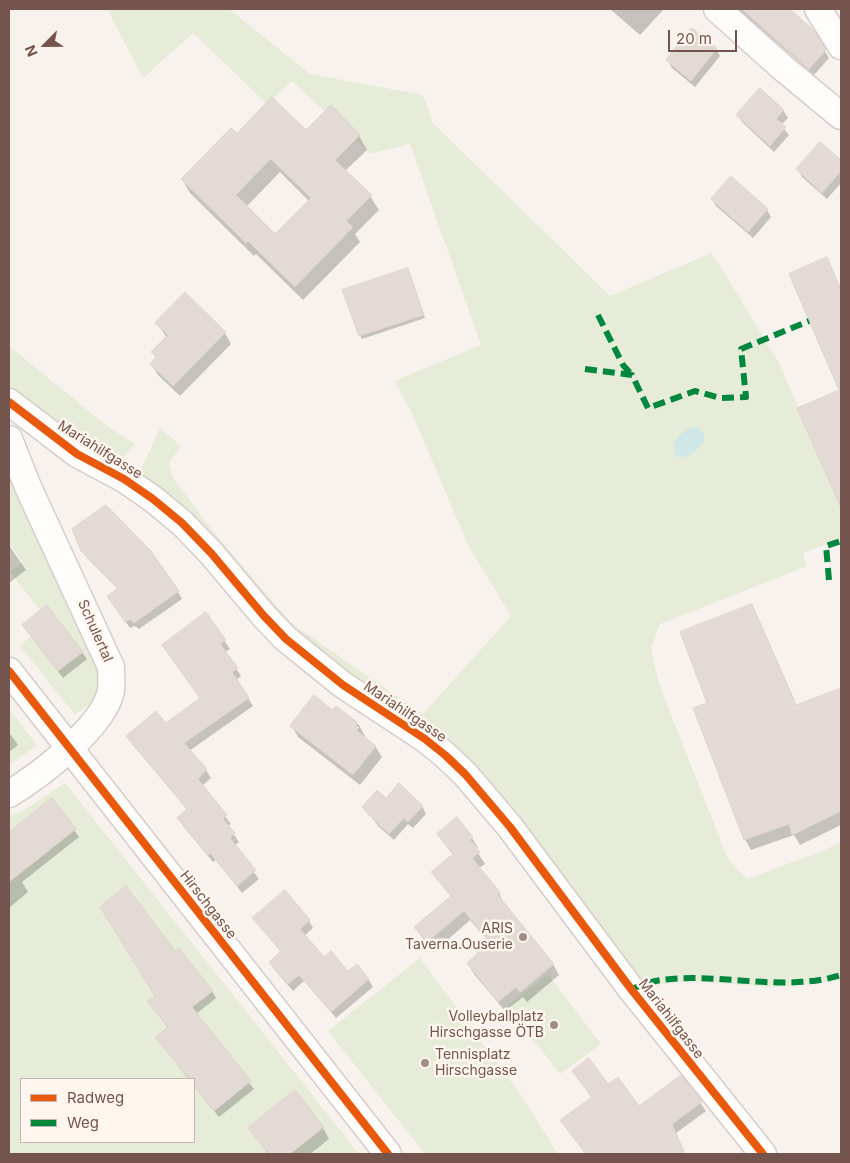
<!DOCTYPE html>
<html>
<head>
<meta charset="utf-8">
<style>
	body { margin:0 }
	#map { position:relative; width:850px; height:1163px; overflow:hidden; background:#f7f2ed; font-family:Inter,sans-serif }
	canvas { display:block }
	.frame { position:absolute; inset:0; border:10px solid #74554e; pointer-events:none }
	.legend { position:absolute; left:20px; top:1078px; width:175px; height:65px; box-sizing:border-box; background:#fef6ef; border:1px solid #c7b6af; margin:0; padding:6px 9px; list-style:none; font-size:15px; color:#74554e }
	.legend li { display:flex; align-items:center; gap:10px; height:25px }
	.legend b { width:25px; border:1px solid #c7b6af }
	.north { position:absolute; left:20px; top:20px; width:50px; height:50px; -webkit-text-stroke:4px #fef6ef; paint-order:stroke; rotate:247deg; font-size:14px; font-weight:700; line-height:20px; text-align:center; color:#74554e }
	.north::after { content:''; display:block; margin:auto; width:18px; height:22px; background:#74554e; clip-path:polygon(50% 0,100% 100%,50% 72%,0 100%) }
	.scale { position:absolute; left:668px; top:30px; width:69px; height:22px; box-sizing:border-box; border:2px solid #74554e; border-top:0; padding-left:6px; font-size:15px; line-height:18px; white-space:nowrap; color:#74554e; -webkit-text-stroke:4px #fef6ef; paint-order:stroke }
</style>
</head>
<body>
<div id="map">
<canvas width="850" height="1163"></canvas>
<div class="frame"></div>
<ul class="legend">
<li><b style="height:6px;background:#e8590c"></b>Radweg</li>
<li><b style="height:6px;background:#00873e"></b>Weg</li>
</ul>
<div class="north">N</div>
<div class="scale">20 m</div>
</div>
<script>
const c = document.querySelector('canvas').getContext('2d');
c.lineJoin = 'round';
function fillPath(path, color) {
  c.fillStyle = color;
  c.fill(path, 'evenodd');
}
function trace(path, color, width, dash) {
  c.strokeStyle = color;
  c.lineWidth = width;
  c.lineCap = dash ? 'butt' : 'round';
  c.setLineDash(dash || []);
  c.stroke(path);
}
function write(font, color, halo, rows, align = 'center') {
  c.font = font + ' Inter,sans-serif';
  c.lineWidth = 5;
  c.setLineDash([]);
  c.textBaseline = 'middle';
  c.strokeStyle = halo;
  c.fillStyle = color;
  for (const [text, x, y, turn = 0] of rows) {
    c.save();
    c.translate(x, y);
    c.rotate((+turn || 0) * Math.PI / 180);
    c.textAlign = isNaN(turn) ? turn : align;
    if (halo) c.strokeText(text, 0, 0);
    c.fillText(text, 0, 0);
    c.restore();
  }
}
fillPath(new Path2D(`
	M 107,9 L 229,9 L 310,74 L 423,95 L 433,123 L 610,296 L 711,253 L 717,261 L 779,363 L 841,508 L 841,539 L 803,553 L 807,566 L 660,624 L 651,649 L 659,684 L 727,857 L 737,870 L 748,879 L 822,851 L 841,842 L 841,980 L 792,986 L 772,987 L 693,981 L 660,984 L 650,991 L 778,1154 L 773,1154 L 538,849 L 379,700 L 383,692 L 373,685 L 367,693 L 315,656 L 158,489 L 140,472 L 160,428 L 181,446 L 169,463 L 173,478 L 211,529 L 291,623 L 423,714 L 511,616 L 469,547 L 411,411 L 394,381 L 481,345 L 410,144 L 369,154 L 369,152 L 292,81 L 267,104 L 193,33 L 143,78 Z
	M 9,346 L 107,426 L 135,444 L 114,468 L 9,391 Z
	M 15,470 L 100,664 L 99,685 L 94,700 L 75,715 L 20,646 L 31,636 L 22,625 L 40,610 L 10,572 L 23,562 L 9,543 L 9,475 Z
	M 9,709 L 37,745 L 9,765 Z
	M 65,783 L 340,1130 L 359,1154 L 9,1154 L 9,816 L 23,811 ZM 21,1079 L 194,1079 L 194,1142 L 21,1142 Z
	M 420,958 L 521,1095 L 558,1154 L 425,1154 L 328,1031 Z
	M 548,974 L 601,1044 L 560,1074 L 507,1006 Z`), '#e7ecd8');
fillPath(new Path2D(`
	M 693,427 L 700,429 L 704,435 L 704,442 C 696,451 688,460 676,456 C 670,441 679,433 693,427 Z`), '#cfe8e7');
fillPath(new Path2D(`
	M 610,9 L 664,9 L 640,35 Z
	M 738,9 L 788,9 L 812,31 L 829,58 L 814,75 Z
	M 692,30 L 716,49 L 720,56 L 695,87 L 672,68 L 668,61 Z
	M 783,110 L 788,118 L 781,125 L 789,135 L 774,152 L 742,122 L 738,115 Z
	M 306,132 L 359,136 L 367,150 L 345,171 L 370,196 L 379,210 L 355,234 L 360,242 L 303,300 L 256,254 L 254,256 L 190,193 L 182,179 L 237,135 ZM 280,172 L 309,201 L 275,236 L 246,207 Z
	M 820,144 L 841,162 L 841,183 L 827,199 L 802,177 L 798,169 Z
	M 712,199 L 767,210 L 771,217 L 753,238 L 716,206 Z
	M 826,258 L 841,289 L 841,505 L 799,408 L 840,391 Z
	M 409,272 L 425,318 L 362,339 L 360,335 Z
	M 157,323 L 225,333 L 231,344 L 180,396 L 158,375 L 151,364 L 156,359 L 153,352 L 167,338 Z
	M 9,545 L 26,570 L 9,583 Z
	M 83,550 L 178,592 L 182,599 L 139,629 L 135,626 L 130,628 L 108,597 L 118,589 L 87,558 Z
	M 751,605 L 757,616 L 797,706 L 841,689 L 841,825 L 800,845 L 794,835 L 751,850 L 745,839 L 709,704 Z
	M 206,614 L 230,649 L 225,652 L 241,676 L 236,680 L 253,706 L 189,751 L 206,770 L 211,778 L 202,786 L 231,824 L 228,826 L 239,842 L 234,846 L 259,879 L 242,893 L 216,860 L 213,862 L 183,826 L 179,818 L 188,810 L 132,744 L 128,736 L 166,724 L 201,699 Z
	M 23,625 L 82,652 L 87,659 L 63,678 Z
	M 336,708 L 359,725 L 365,736 L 364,738 L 375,746 L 382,757 L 360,785 L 298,737 L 292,726 L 333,712 ZM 356,727 L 359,727 L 353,735 Z
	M 9,732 L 18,745 L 9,752 Z
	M 386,799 L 422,806 L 426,814 L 413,828 L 408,824 L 394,840 L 378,826 L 364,807 Z
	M 52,800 L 79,837 L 22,882 L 28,892 L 9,908 L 9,837 L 10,836 L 9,834 Z
	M 438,834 L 472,838 L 478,848 L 476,850 L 485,864 L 479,868 L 499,893 L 504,904 L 553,964 L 559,975 L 527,1002 L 523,997 L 505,1011 L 474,974 L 468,963 L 479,954 L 487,940 L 470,920 L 434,952 L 422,938 L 416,927 L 451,897 L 433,872 L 453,855 Z
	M 254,918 L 309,921 L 313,928 L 304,936 L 324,959 L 348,973 L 368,979 L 373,987 L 336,1018 L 304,981 L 293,991 L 274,969 L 270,962 L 281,952 Z
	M 175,952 L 212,991 L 216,998 L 196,1014 L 254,1089 L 219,1117 L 194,1086 L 194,1079 L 188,1079 L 157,1037 L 168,1028 L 149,1002 L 156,997 Z
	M 681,1077 L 706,1111 L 676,1133 L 685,1154 L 618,1154 L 613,1145 L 601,1154 L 586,1154 L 562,1121 L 592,1098 L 579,1079 L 608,1086 L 639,1108 Z
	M 295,1092 L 323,1128 L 329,1139 L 310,1154 L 268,1154 L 250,1128 Z`), '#0003');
const building = new Path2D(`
	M 742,9 L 790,9 L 813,30 L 826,50 L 809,69 Z
	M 692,28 L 717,48 L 691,81 L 666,60 Z
	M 760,88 L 784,110 L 776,119 L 786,127 L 770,146 L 736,115 Z
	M 272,97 L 306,130 L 331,105 L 360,135 L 335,160 L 372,195 L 346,221 L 353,227 L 295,287 L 248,241 L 246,243 L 181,179 L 231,128 L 237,133 ZM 271,159 L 311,198 L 275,234 L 236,195 Z
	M 820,142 L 841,160 L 841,171 L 822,193 L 796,169 Z
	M 731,176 L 768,209 L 748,232 L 711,199 Z
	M 827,257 L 841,290 L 841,508 L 797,408 L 839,390 L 789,274 Z
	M 408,268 L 424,315 L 359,336 L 342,290 Z
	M 185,292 L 226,332 L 173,386 L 150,364 L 156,357 L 151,352 L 168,335 L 155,323 Z
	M 106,505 L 151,551 L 179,591 L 134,623 L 130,619 L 125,622 L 107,596 L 118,588 L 81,551 L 72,529 Z
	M 752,604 L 796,705 L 841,688 L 841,811 L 792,835 L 789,824 L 744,840 L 693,708 L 707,703 L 680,632 Z
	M 47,605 L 83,652 L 58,671 L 22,625 Z
	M 206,612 L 226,640 L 220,644 L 238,668 L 232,672 L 249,698 L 184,743 L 207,769 L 198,779 L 227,815 L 223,819 L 235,833 L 230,838 L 256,870 L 237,886 L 210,853 L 208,855 L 177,818 L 187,809 L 126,736 L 156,711 L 166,723 L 200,698 L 162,645 Z
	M 314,695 L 332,710 L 336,706 L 357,722 L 356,730 L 376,746 L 353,775 L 290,726 Z
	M 399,783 L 423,806 L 408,822 L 404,818 L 389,834 L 372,818 L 362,807 L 377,790 L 386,798 Z
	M 52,798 L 76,829 L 9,882 L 9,832 Z
	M 457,817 L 473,837 L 470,840 L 480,852 L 472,858 L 500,892 L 497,894 L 554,964 L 520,992 L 516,987 L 498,1002 L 467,963 L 478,953 L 474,949 L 486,938 L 464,911 L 427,942 L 414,927 L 451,896 L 431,872 L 453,854 L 437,834 Z
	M 126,886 L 175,951 L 179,948 L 213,991 L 192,1007 L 251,1081 L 214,1111 L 194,1086 L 194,1079 L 189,1079 L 155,1037 L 168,1027 L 147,1001 L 155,996 L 100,907 Z
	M 285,890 L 310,920 L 300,929 L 324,957 L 331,951 L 348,971 L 357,964 L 369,979 L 331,1012 L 299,975 L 288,984 L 269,962 L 281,951 L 252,918 Z
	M 589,1058 L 608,1084 L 618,1077 L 639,1106 L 681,1075 L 702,1102 L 672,1124 L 685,1154 L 586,1154 L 560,1120 L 592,1097 L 572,1071 Z
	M 295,1090 L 324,1127 L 290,1154 L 269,1154 L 248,1128 Z`);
fillPath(building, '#e3dad5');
trace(building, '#e0d4cf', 1);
const street = new Path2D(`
	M 717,9 L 783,68 L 841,116
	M 818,9 L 841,46
	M 9,402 L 77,454 L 124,479 L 153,499 L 182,523 L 211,553 L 264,616 L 286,639 L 343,685 L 425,739 L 445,755 L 465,774 L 510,827 L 631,989 L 763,1154
	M 9,439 L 28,487 L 111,667 C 111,674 112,683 111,690 C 105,726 39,776 9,794
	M 9,671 L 388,1154`);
trace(street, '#d6cdca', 29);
trace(street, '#fefdfc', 26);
trace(new Path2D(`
	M 598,315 L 623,365 L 632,375
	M 585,369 L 632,375 L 648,408 L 695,391 L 720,398 L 746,397 L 741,349 L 809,321
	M 829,580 L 826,546 L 841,541
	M 631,989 C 641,986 651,981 661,980 C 720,972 783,993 841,975`), '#00873e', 6, [12, 6]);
trace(new Path2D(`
	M 9,402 L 77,454 L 124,479 L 153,499 L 182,523 L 211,553 L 264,616 L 286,639 L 343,685 L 425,739 L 445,755 L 465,774 L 510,827 L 631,989 L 763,1154
	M 9,671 L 388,1154`), '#e8590c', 8);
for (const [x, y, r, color] of [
	[523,937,5,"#a28c86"],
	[554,1025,5,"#a28c86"],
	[425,1063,5,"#a28c86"]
]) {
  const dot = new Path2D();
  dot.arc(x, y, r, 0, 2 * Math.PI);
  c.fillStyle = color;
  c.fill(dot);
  trace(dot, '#fef6ef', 2);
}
write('14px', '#74554e', '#fef6ef', [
	["Mariahilfgasse",100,450,32],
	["Schulertal",95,631,66],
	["Mariahilfgasse",405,712,34],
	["Hirschgasse",208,905,52],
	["Mariahilfgasse",671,1019,52]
]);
write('14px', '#74554e', '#fef6ef', [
	["ARIS",513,929],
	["Taverna.Ouserie",513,945],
	["Volleyballplatz",544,1017],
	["Hirschgasse ÖTB",544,1033],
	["Tennisplatz",435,1055,"left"],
	["Hirschgasse",435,1071,"left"]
], 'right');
</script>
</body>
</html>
